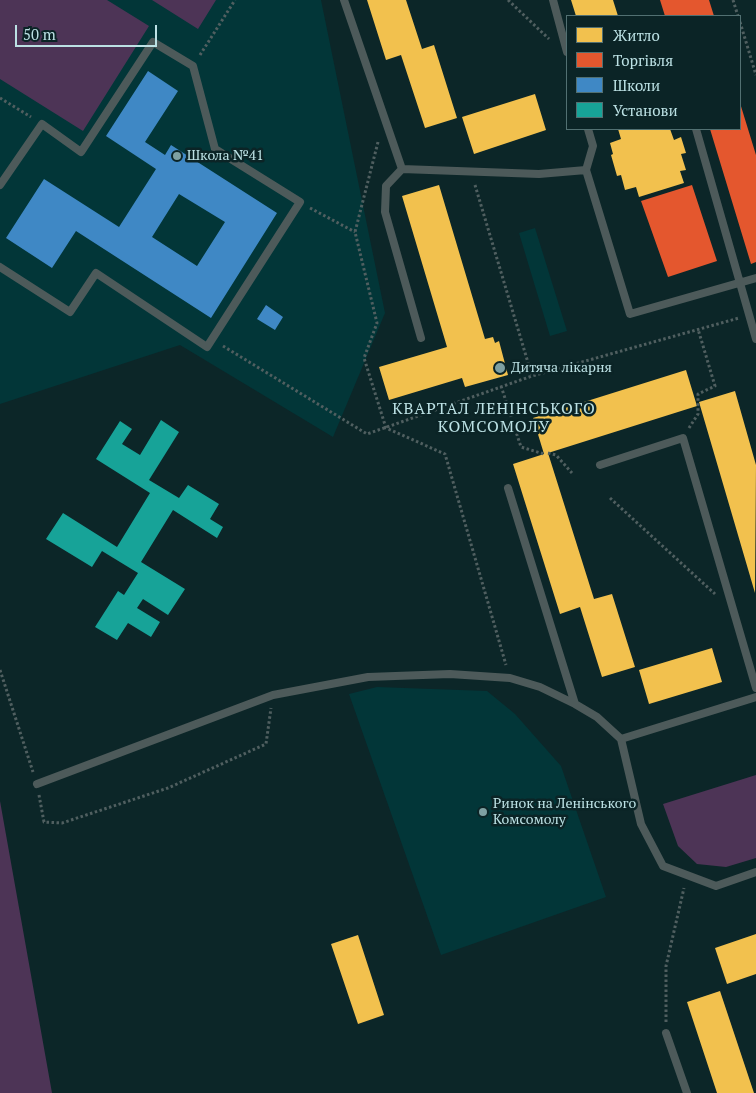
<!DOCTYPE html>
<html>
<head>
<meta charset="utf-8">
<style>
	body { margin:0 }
	#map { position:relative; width:756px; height:1093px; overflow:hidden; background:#0c2628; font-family:"PT Serif",serif }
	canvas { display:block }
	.legend { position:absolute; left:566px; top:15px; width:175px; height:115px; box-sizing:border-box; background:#0b2426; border:1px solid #527072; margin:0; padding:6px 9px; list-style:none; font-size:15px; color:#bce1e4 }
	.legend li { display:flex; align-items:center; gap:10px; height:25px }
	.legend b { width:25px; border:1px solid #527072 }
	.scale { position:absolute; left:15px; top:25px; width:142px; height:22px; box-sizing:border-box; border:2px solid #bce1e4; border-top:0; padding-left:6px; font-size:15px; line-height:18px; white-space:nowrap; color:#bce1e4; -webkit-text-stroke:4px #0b2426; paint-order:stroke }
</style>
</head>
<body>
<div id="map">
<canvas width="756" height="1093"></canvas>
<ul class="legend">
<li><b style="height:14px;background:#f2c14e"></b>Житло</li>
<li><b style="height:14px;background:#e4572e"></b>Торгівля</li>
<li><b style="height:14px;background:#3f88c5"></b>Школи</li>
<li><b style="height:14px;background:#17a398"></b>Установи</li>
</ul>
<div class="scale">50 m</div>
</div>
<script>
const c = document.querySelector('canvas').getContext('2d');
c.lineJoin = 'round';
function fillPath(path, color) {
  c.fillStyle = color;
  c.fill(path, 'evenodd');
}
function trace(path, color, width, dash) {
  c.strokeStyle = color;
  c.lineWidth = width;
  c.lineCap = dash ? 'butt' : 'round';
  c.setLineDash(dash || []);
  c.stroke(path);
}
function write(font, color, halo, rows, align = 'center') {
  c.font = font + ' "PT Serif",serif';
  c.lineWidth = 5;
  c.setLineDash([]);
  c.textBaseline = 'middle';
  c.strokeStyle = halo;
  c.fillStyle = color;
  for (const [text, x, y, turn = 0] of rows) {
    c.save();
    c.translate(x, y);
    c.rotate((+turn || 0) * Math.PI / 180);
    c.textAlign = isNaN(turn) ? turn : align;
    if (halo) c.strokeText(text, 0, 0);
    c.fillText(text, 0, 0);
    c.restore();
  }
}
fillPath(new Path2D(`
	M 0,0 L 321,0 L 385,313 L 333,437 L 180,345 L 0,404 Z
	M 535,228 L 567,331 L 550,336 L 519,233 Z
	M 377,687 L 487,691 L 515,714 L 561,766 L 606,897 L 441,955 L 349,694 Z`), '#023638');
fillPath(new Path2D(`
	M 0,0 L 107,0 L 149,26 L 83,131 L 0,79 Z
	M 152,0 L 216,0 L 198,29 Z
	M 756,775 L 756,858 L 726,867 L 697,864 L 678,846 L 663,804 Z
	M 0,801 L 52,1093 L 0,1093 Z`), '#4d3456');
fillPath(new Path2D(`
	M 367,0 L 406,0 L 422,49 L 434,45 L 457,118 L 425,128 L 401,55 L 386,60 Z
	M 571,0 L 613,0 L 618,16 L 576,16 Z
	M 535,94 L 546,130 L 474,154 L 462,117 Z
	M 618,129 L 670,129 L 674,140 L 681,137 L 686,153 L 681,154 L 686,170 L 680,171 L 684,183 L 639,197 L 636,187 L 625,190 L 621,175 L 617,176 L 611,155 L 613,154 L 610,143 L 621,139 Z
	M 439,185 L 485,339 L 493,337 L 495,343 L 499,341 L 508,375 L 465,387 L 462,378 L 389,400 L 379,367 L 447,347 L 402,196 Z
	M 686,370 L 697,406 L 548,453 L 594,599 L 612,594 L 635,667 L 602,677 L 580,607 L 560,614 L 513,464 L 544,454 L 533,418 Z
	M 735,391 L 756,465 L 755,593 L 699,402 Z
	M 712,648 L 722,682 L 649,704 L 639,670 Z
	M 756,934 L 756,974 L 727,984 L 715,948 Z
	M 358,935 L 384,1015 L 358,1024 L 331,944 Z
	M 720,991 L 754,1093 L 717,1093 L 687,1002 Z`), '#f2c14e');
fillPath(new Path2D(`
	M 660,0 L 709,0 L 714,16 L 665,16 Z
	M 740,103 L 756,155 L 756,262 L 751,264 L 710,129 L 740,129 Z
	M 692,185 L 717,261 L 668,277 L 641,201 Z`), '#e4572e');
fillPath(new Path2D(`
	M 148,71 L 178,91 L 145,142 L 165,155 L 171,145 L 277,213 L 211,318 L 76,231 L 52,268 L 6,238 L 44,179 L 119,227 L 156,169 L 106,136 ZM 179,194 L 225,222 L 197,266 L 152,237 Z
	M 266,305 L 283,317 L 275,330 L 257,319 Z`), '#3f88c5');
fillPath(new Path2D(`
	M 161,420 L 179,432 L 149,480 L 179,498 L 188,485 L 219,504 L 210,519 L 223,527 L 217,538 L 173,510 L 141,562 L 185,589 L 168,615 L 143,599 L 137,608 L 160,622 L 151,637 L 128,623 L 117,640 L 95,627 L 118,591 L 124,595 L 138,573 L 102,551 L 92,567 L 46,539 L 63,513 L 117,547 L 150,493 L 96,459 L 120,421 L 132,429 L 122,444 L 140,455 Z`), '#17a398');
trace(new Path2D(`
	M 508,0 L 549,39
	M 733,0 L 738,16
	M 740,22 L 756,75
	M 200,55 L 235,0
	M 0,98 L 31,117
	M 378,142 L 355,232 L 377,323 L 364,358 L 386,428 L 445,454 L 506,665
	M 475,185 L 532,376
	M 310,208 L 355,232
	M 223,346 L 367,434 L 532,376 L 739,318
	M 501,386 L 521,447 L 544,454
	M 689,428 L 698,414 L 698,394 L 715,386 L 698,329
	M 548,453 L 556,455 L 572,473
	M 610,498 L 715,594
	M 0,670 L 33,772
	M 39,795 L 44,822 L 62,823 L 168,788 L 266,744 L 271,708
	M 666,1022 L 666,966 L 684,888`), '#505f60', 3, [2.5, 2.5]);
trace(new Path2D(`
	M 344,0 L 402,169
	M 553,0 L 567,52
	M 588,129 L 593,146 L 586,170 L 630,314 L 756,278
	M 696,129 L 756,339
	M 0,185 L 42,124 L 81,152 L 153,42 L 193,66 L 215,149 L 300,202 L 207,347 L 96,273 L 70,312 L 0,267
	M 421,338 L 385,212 L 386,186 L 402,169 L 539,174 L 586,170
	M 600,465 L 683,438 L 756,688
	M 508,488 L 575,704
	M 621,739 L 756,697
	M 37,784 L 273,695 L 368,677 L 450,674 L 510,678 L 540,687 L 575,704 L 597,717 L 621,739 L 641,824 L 663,866 L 716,886 L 756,872
	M 666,1033 L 687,1093`), '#4d5a5a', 8);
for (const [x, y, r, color] of [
	[177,156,5,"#7ea0a2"],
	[500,368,6,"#7ea0a2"],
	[483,812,5,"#7ea0a2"]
]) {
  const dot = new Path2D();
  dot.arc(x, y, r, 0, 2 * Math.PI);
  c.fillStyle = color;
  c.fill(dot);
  trace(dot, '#0b2426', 2);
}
write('14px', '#bce1e4', '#0b2426', [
	["Школа №41",187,156],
	["Дитяча лікарня",511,368],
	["Ринок на Ленінського",493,804],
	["Комсомолу",493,820]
], 'left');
c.letterSpacing = '1px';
write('16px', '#bce1e4', '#0b2426', [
	["КВАРТАЛ ЛЕНІНСЬКОГО",494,409],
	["КОМСОМОЛУ",494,427]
]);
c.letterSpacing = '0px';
</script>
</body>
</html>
